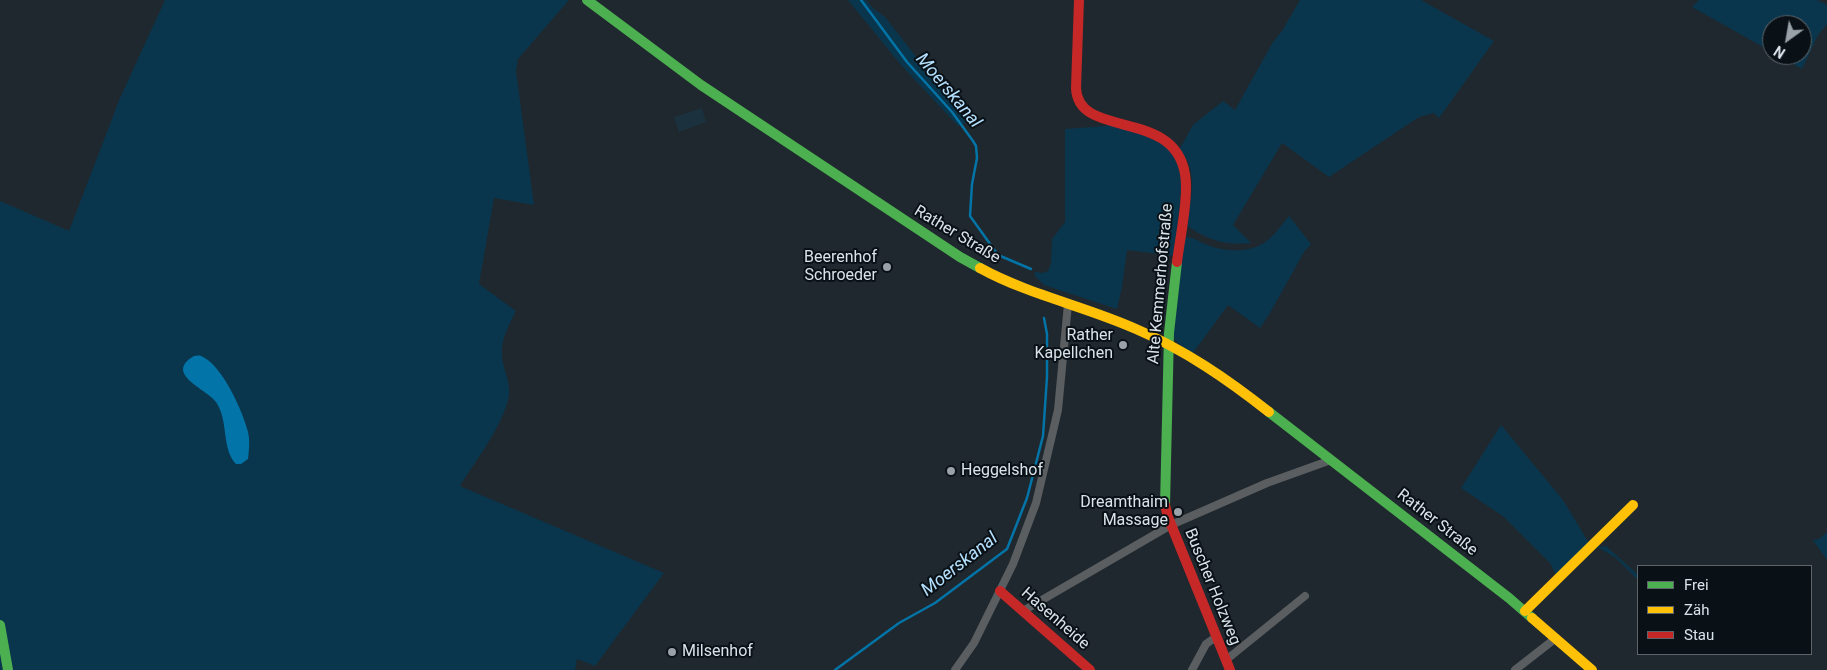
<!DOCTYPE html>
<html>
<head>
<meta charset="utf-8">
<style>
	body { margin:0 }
	#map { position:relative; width:1827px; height:670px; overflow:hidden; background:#1f282e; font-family:Roboto,sans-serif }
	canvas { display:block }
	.legend { position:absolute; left:1637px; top:565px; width:175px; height:90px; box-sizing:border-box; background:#0a1116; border:1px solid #5d656b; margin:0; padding:6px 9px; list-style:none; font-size:15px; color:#d9e3ea }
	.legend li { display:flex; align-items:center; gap:10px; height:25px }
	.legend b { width:25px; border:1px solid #5d656b }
	.north { position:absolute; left:1762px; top:15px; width:50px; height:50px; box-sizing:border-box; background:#0a1116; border:1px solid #5d656b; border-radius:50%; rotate:212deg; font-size:14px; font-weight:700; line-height:20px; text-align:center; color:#d9e3ea }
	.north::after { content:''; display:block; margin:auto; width:18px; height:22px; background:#98a2a8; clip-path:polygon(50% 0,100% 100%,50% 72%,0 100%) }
</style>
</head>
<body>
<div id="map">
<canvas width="1827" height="670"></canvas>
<ul class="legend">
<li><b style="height:6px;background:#4caf50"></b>Frei</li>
<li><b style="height:6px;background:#ffc107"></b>Zäh</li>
<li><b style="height:6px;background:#c62828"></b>Stau</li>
</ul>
<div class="north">N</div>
</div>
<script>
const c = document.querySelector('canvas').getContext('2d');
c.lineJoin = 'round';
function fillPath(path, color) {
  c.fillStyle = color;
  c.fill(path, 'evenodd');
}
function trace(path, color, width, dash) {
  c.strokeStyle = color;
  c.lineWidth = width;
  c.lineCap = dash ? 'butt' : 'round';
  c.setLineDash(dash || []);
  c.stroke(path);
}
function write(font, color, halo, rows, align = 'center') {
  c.font = font + ' Roboto,sans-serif';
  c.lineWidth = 4;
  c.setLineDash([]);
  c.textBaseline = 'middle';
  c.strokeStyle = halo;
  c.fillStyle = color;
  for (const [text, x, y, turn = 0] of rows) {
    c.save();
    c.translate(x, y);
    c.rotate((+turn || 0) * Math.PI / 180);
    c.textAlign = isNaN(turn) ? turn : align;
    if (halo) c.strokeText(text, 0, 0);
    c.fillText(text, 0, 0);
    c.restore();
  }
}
fillPath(new Path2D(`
	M 702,108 L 706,122 L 679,132 L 674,117 Z`), '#1c313e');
fillPath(new Path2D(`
	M 165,0 L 569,0 L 518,59 L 516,71 L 534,205 L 494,198 L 479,284 L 516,311 C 509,325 501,339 502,354 C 502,368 511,382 509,396 C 503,426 476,460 460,486 L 664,573 L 595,666 L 577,659 L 575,670 L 0,670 L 0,201 L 69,231 L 120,98 Z
	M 848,0 L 866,0 L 874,9 L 885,17 L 967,122 L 958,126 L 901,65 Z
	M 1300,0 L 1421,0 L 1494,41 L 1439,118 L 1434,113 L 1419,117 L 1329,177 L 1282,143 L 1233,225 L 1251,243 C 1224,246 1209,240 1187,226 C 1190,200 1200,169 1179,150 L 1193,125 L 1223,101 L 1235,110 L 1273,42 L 1282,31 Z
	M 1699,0 L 1817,0 L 1827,5 L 1827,24 L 1818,35 L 1802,69 L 1778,55 L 1802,55 L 1802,25 L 1772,25 L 1772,52 L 1692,7 Z
	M 1108,124 L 1144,133 L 1167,146 L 1183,171 L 1175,256 L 1127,250 L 1122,287 L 1117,309 L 1044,285 L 1035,276 L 1035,272 L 1043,273 L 1048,271 L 1051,264 L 1052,239 L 1065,222 L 1065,129 L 1106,126 Z
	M 1289,216 L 1311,244 L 1304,252 L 1270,313 L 1260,328 L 1228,305 L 1193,353 L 1177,343 L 1173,336 L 1184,238 C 1192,236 1198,241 1205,244 C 1217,249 1228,251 1240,250 C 1266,249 1274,234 1289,216 Z
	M 1501,425 L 1563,500 L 1589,543 L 1556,575 L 1550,563 L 1504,517 L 1461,488 Z
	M 1827,532 L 1827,560 L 1813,540 L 1819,539 Z
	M 1597,544 L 1601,547 L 1606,546 L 1638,575 L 1638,580 L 1616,558 L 1596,546 Z`), '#0a364d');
fillPath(new Path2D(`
	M 194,356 C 196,356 199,355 201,356 C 222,364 243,412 248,432 C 250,440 249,451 248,459 L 241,464 L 236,464 C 221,448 229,421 216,402 C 207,389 163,374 194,356 Z`), '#0374a7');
trace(new Path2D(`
	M 861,0 L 907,62 L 952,112 L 973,141 L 976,146 L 977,158 L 972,184 L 970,216 L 998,255 L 1031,269
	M 835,670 L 899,623 L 935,603 L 1007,549 L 1027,498 L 1043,436 L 1047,377 L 1047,334 L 1044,318`), '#0374a7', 2.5);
trace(new Path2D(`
	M 1023,611 L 1171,525 L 1267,483 L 1331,460
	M 1226,660 L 1305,596
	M 955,670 L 974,643 L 1013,564 L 1036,503 L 1058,410 L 1068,304
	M 1192,670 L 1206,644 L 1216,637
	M 1515,670 L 1556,638`), '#5a5e60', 8);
trace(new Path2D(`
	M 587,0 L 701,85 L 960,257 L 980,268
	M 1269,412 L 1509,598 L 1532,618
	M 1165,505 L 1169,333 L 1177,262
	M 0,625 L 8,670`), '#4caf50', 10);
trace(new Path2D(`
	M 980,268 C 1029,295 1085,306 1136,329 C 1185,350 1227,379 1269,412
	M 1525,611 L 1633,505
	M 1532,618 L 1592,670`), '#ffc107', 10);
trace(new Path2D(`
	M 1079,0 L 1076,88 C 1078,140 1174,107 1185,174 C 1189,196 1180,238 1177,262
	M 1165,505 L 1168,517 L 1230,670
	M 1000,591 L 1090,670`), '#c62828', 10);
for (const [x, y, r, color] of [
	[887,267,5,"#98a2a8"],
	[1123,345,5,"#98a2a8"],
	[951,471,5,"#98a2a8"],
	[1178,512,5,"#98a2a8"],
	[672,652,5,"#98a2a8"]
]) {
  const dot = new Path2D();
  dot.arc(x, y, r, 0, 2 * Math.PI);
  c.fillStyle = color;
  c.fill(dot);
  trace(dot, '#0a1116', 2);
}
write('16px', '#d9e3ea', '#0a1116', [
	["Rather Straße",957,235,31],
	["Alte Kemmerhofstraße",1161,284,-85],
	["Rather Straße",1437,523,38],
	["Buscher Holzweg",1212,587,68],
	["Hasenheide",1055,619,41]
]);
write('16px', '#d9e3ea', '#0a1116', [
	["Beerenhof",877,258],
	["Schroeder",877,276],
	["Rather",1113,336],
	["Kapellchen",1113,354],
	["Heggelshof",961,471,"left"],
	["Dreamthaim",1168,503],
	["Massage",1168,521],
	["Milsenhof",682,652,"left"]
], 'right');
write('italic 18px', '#b4e0fe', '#0a1116', [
	["Moerskanal",948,91,50],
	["Moerskanal",960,565,-38]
]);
</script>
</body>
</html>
